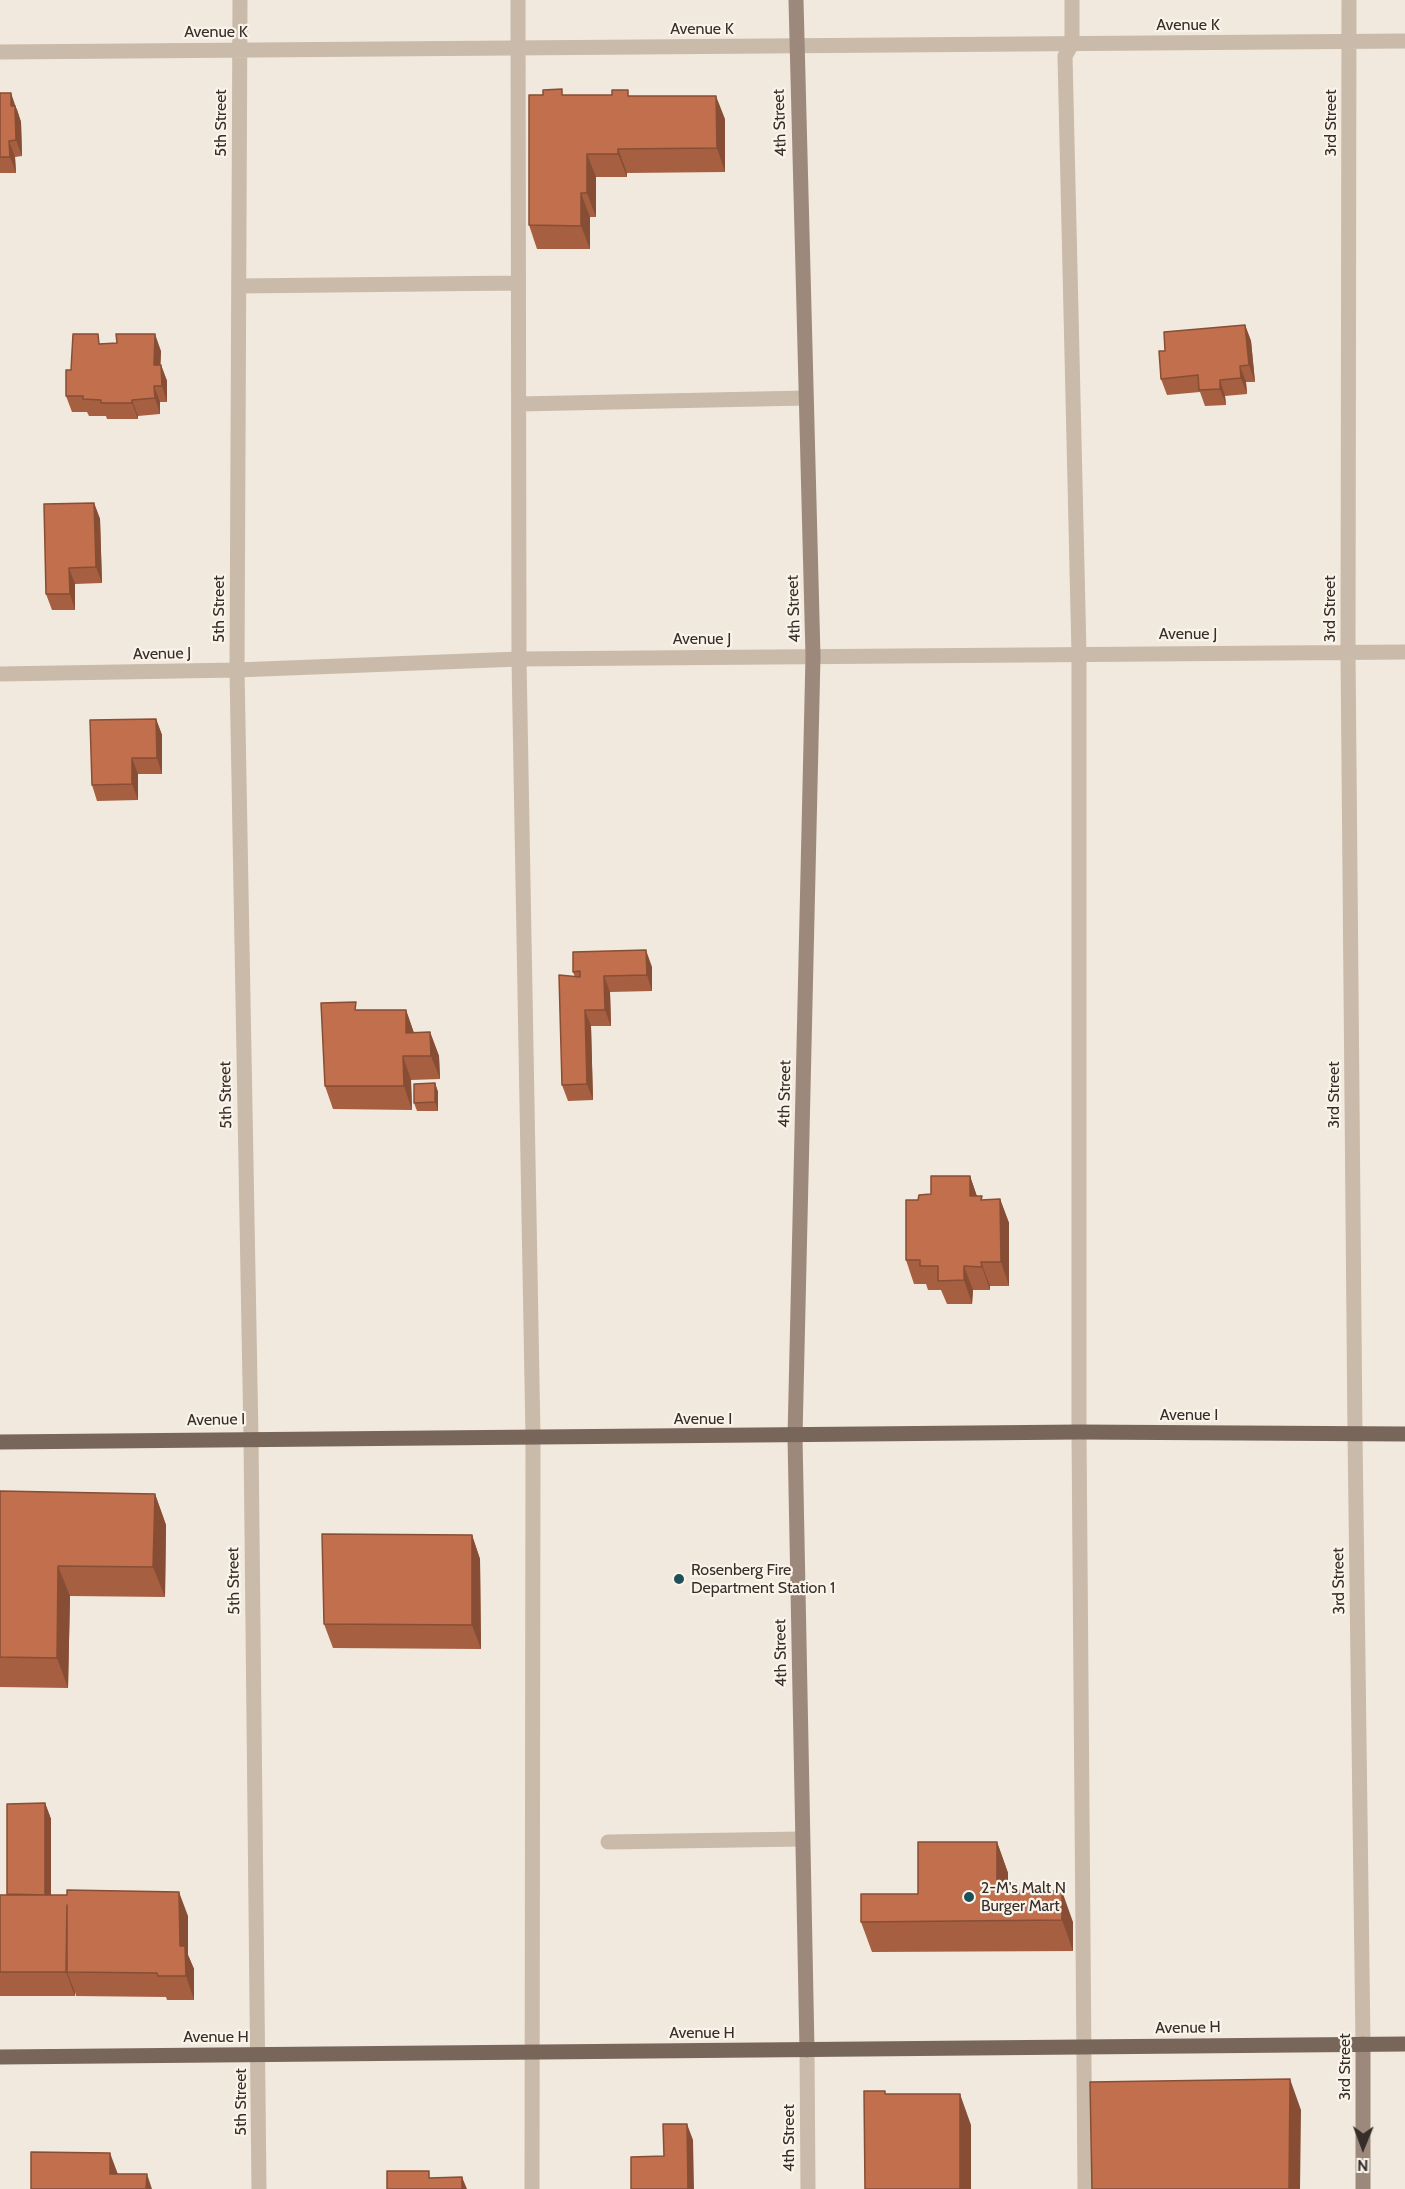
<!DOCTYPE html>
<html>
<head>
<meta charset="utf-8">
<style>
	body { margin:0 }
	#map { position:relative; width:1405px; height:2189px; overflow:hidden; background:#f1e9dd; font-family:Cabin,sans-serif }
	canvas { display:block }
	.north { position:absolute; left:1333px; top:2117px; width:60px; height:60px; -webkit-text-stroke:4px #f9f3ea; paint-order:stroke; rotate:181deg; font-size:16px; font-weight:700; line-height:24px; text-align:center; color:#372e29 }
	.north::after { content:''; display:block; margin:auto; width:21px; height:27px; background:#372e29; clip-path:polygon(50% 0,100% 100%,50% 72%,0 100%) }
</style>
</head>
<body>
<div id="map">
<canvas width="1405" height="2189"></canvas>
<div class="north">N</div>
</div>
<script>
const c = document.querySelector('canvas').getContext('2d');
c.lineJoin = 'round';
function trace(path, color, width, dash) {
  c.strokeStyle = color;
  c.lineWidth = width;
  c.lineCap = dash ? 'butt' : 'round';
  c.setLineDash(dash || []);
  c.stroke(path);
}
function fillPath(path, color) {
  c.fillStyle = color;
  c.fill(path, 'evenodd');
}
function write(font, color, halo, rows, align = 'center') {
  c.font = font + ' Cabin,sans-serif';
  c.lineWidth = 4.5;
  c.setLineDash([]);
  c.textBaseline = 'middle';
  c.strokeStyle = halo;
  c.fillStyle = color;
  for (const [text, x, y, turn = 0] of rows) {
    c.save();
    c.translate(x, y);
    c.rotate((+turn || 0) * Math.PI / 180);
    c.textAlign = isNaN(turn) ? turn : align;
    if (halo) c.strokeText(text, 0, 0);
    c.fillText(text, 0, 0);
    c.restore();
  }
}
trace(new Path2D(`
	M 518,0 L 519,659 L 533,1437 L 532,2189
	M 1072,0 L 1072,44 L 1065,56 L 1079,653 L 1079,1432 L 1085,2189
	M 239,286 L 518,283
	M 519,404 L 806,398
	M 608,1842 L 802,1839`), '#c9baaa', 15);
trace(new Path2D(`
	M 240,0 L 237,670 L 251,1438 L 259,2189
	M 1349,0 L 1348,652 L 1355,1434 L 1363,2044
	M 0,52 L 1405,41
	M 0,674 L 237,670 L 519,659 L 1405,652
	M 807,2050 L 808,2189`), '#c9baaa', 15);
trace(new Path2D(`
	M 796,0 L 813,656 L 795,1437 L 807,2050
	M 1363,2189 L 1363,2044`), '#9d897b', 15);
trace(new Path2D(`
	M 0,1442 L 1079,1432 L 1405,1434
	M 0,2057 L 1405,2044`), '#78665b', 15);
fillPath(new Path2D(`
	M 0,93 L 17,109 L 21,122 L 22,156 L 15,157 L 16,173 L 0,173 Z
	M 564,95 L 630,96 L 725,119 L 725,172 L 627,173 L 627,177 L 596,177 L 596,217 L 590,217 L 590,249 L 537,249 L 529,225 Z
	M 1245,325 L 1251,341 L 1255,382 L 1246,382 L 1247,394 L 1225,396 L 1226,405 L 1205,406 L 1200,392 L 1167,395 L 1161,379 L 1165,351 Z
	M 102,343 L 161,351 L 160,365 L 161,365 L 167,381 L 167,402 L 160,402 L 160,414 L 138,416 L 138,419 L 107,419 L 106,416 L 89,416 L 87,412 L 72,412 L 66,396 L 71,370 Z
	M 94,503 L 100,519 L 102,583 L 75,584 L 75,610 L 52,610 L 46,594 Z
	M 156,719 L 162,735 L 162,774 L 138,774 L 138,800 L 97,801 L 92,785 Z
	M 652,967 L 652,991 L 610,992 L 611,1026 L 591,1026 L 593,1100 L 568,1101 L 562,1085 L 575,977 L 573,972 Z
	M 359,1010 L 406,1010 L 414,1033 L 430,1032 L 439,1056 L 440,1079 L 411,1080 L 412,1110 L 333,1109 L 325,1086 Z
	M 435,1083 L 438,1092 L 438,1111 L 417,1111 L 414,1103 Z
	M 970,1176 L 977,1196 L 983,1200 L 1000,1199 L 1009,1223 L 1009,1286 L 990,1286 L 990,1290 L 973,1290 L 972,1304 L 947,1304 L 941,1290 L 928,1290 L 926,1284 L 914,1284 L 906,1260 L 931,1194 Z
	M 0,1491 L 155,1494 L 166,1525 L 165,1597 L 70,1596 L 68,1688 L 0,1687 Z
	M 472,1535 L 480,1559 L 481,1649 L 333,1648 L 324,1624 Z
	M 45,1803 L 51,1819 L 51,1895 L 188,1916 L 188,1955 L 194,1969 L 194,2000 L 167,2000 L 166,1997 L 76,1996 L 75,1992 L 75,1996 L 0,1996 L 0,1895 L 7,1895 L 7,1894 Z
	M 997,1842 L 1008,1873 L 1008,1891 L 1073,1922 L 1073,1951 L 872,1952 L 861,1922 L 918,1894 Z`), '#a65f41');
fillPath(new Path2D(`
	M 11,93 L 21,122 L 22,156 L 16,140 L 11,106 Z
	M 716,96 L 725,119 L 725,172 L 717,148 Z
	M 9,141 L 15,157 L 16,173 L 10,157 Z
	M 618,149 L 627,173 L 627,177 L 618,154 Z
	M 587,154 L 596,177 L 596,217 L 587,193 Z
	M 581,193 L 590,217 L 590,249 L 581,226 Z
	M 1245,325 L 1251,341 L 1255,382 L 1249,365 Z
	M 155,334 L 161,351 L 160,381 L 154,365 Z
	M 161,365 L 167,381 L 167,402 L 162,386 Z
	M 1240,366 L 1246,382 L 1247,394 L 1241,378 Z
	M 1220,380 L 1225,396 L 1226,405 L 1220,389 Z
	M 154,386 L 160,402 L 160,414 L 155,398 Z
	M 132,400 L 138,416 L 138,419 L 132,403 Z
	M 94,503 L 100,519 L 102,583 L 96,567 Z
	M 69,568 L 75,584 L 75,610 L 70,594 Z
	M 156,719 L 162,735 L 162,774 L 157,758 Z
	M 132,758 L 138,774 L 138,800 L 132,784 Z
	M 646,950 L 652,967 L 652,991 L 647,975 Z
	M 604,976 L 610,992 L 611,1026 L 605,1010 Z
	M 406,1010 L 414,1033 L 415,1056 L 406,1033 Z
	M 585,1010 L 591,1026 L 593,1100 L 587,1084 Z
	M 430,1032 L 439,1056 L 440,1079 L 431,1056 Z
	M 403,1056 L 411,1080 L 412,1110 L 404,1086 Z
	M 435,1083 L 438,1092 L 438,1111 L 435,1102 Z
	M 970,1176 L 978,1200 L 970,1196 Z
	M 1000,1199 L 1009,1223 L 1009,1286 L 1001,1262 Z
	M 981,1262 L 990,1286 L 990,1290 L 982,1267 Z
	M 964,1266 L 973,1290 L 972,1304 L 964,1280 Z
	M 155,1494 L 166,1525 L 165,1597 L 153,1567 Z
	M 472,1535 L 480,1559 L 481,1649 L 472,1625 Z
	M 58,1566 L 70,1596 L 68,1688 L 57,1658 Z
	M 45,1803 L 51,1819 L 51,1911 L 45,1895 Z
	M 997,1842 L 1008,1873 L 1008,1922 L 997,1891 Z
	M 1062,1891 L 1073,1922 L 1073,1951 L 1062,1920 Z
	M 179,1892 L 188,1916 L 188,1955 L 194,1969 L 194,2000 L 186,1976 L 180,1946 Z
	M 67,1905 L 67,1972 L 75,1992 L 75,1996 L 66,1972 Z
	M 1290,2079 L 1301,2110 L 1300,2189 L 1289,2189 Z
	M 960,2094 L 971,2125 L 971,2189 L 960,2189 Z
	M 687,2124 L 693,2140 L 694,2189 L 688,2189 Z
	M 110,2153 L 119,2177 L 110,2174 Z
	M 147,2174 L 152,2189 L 146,2189 Z
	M 462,2177 L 467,2189 L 462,2189 Z`), '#874e35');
const building = new Path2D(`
	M 562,89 L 562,95 L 612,95 L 612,90 L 628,90 L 628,96 L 716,96 L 717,148 L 618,149 L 618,154 L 587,154 L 587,193 L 581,193 L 581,226 L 529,225 L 529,95 L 543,95 L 543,90 Z
	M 0,93 L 11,93 L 11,106 L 15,106 L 16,140 L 9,141 L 10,157 L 0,157 Z
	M 1245,325 L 1249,365 L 1240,366 L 1241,378 L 1220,380 L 1220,389 L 1199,390 L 1198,375 L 1161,379 L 1159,351 L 1165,351 L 1164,332 Z
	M 73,334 L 98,334 L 99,344 L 117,343 L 116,334 L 155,334 L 154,365 L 161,365 L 162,386 L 154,386 L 155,398 L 132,400 L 132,403 L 101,403 L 101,400 L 83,399 L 83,396 L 66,396 L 66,370 L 71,370 Z
	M 94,503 L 96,567 L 69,568 L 70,594 L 46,594 L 44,504 Z
	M 156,719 L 157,758 L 132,758 L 132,784 L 92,785 L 90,720 Z
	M 646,950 L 647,975 L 604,976 L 605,1010 L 585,1010 L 587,1084 L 562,1085 L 559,975 L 580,977 L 580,971 L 573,972 L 573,952 Z
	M 356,1002 L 355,1010 L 406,1010 L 406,1033 L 430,1032 L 431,1056 L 403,1056 L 404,1086 L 325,1086 L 321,1003 Z
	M 435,1083 L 435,1102 L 414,1103 L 414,1084 Z
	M 931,1176 L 970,1176 L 970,1196 L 982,1196 L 981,1200 L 1000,1199 L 1001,1262 L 981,1262 L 982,1267 L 964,1266 L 964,1280 L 938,1281 L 938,1266 L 920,1266 L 920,1260 L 906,1260 L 906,1200 L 918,1200 L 919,1195 L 931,1194 Z
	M 0,1491 L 155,1494 L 153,1567 L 58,1566 L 57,1658 L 0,1657 Z
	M 322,1534 L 472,1535 L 472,1625 L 324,1624 Z
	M 45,1803 L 45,1895 L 7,1894 L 7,1804 Z
	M 918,1842 L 997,1842 L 997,1891 L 1062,1891 L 1062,1920 L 861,1922 L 861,1894 L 918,1894 Z
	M 67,1890 L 179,1892 L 180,1946 L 185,1946 L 186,1976 L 158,1976 L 157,1973 L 67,1972 L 67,1905 L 66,1972 L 0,1972 L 0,1895 L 67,1895 Z
	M 1290,2079 L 1289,2189 L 1092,2189 L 1090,2082 Z
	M 864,2091 L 885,2091 L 885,2094 L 960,2094 L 960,2189 L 865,2189 Z
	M 663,2124 L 687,2124 L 688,2189 L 631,2189 L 631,2157 L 664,2156 Z
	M 31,2152 L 110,2153 L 110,2174 L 147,2174 L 146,2189 L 31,2189 Z
	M 387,2171 L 429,2171 L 429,2178 L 462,2177 L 462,2189 L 387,2189 Z`);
fillPath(building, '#c16f4c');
trace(building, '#874e35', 1.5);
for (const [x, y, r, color] of [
	[679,1579,6,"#205057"],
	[969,1897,6,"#205057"]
]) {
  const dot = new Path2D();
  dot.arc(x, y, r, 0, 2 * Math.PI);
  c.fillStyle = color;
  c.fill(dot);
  trace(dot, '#f9f3ea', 2);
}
write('16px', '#372e29', '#f9f3ea', [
	["Avenue K",1188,25],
	["Avenue K",702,29],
	["Avenue K",216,32],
	["5th Street",221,123,-90],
	["4th Street",780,123,-92],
	["3rd Street",1331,123,-90],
	["5th Street",219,609,-90],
	["4th Street",794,609,-92],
	["3rd Street",1330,609,-90],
	["Avenue J",1188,634],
	["Avenue J",702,639],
	["Avenue J",162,654,-1],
	["4th Street",785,1094,-89],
	["5th Street",226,1095,-91],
	["3rd Street",1334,1095,-90],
	["Avenue I",1189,1415],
	["Avenue I",703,1419],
	["Avenue I",216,1420,-1],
	["5th Street",234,1581,-91],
	["3rd Street",1339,1581,-91],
	["4th Street",781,1653,-91],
	["Avenue H",1188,2028,-1],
	["Avenue H",702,2033],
	["Avenue H",216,2037],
	["3rd Street",1345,2067,-90],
	["5th Street",241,2102,-90],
	["4th Street",789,2138,-90]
]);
write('16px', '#372e29', '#f9f3ea', [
	["Rosenberg Fire",691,1570],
	["Department Station 1",691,1588],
	["2-M's Malt N",981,1888],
	["Burger Mart",981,1906]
], 'left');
</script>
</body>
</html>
